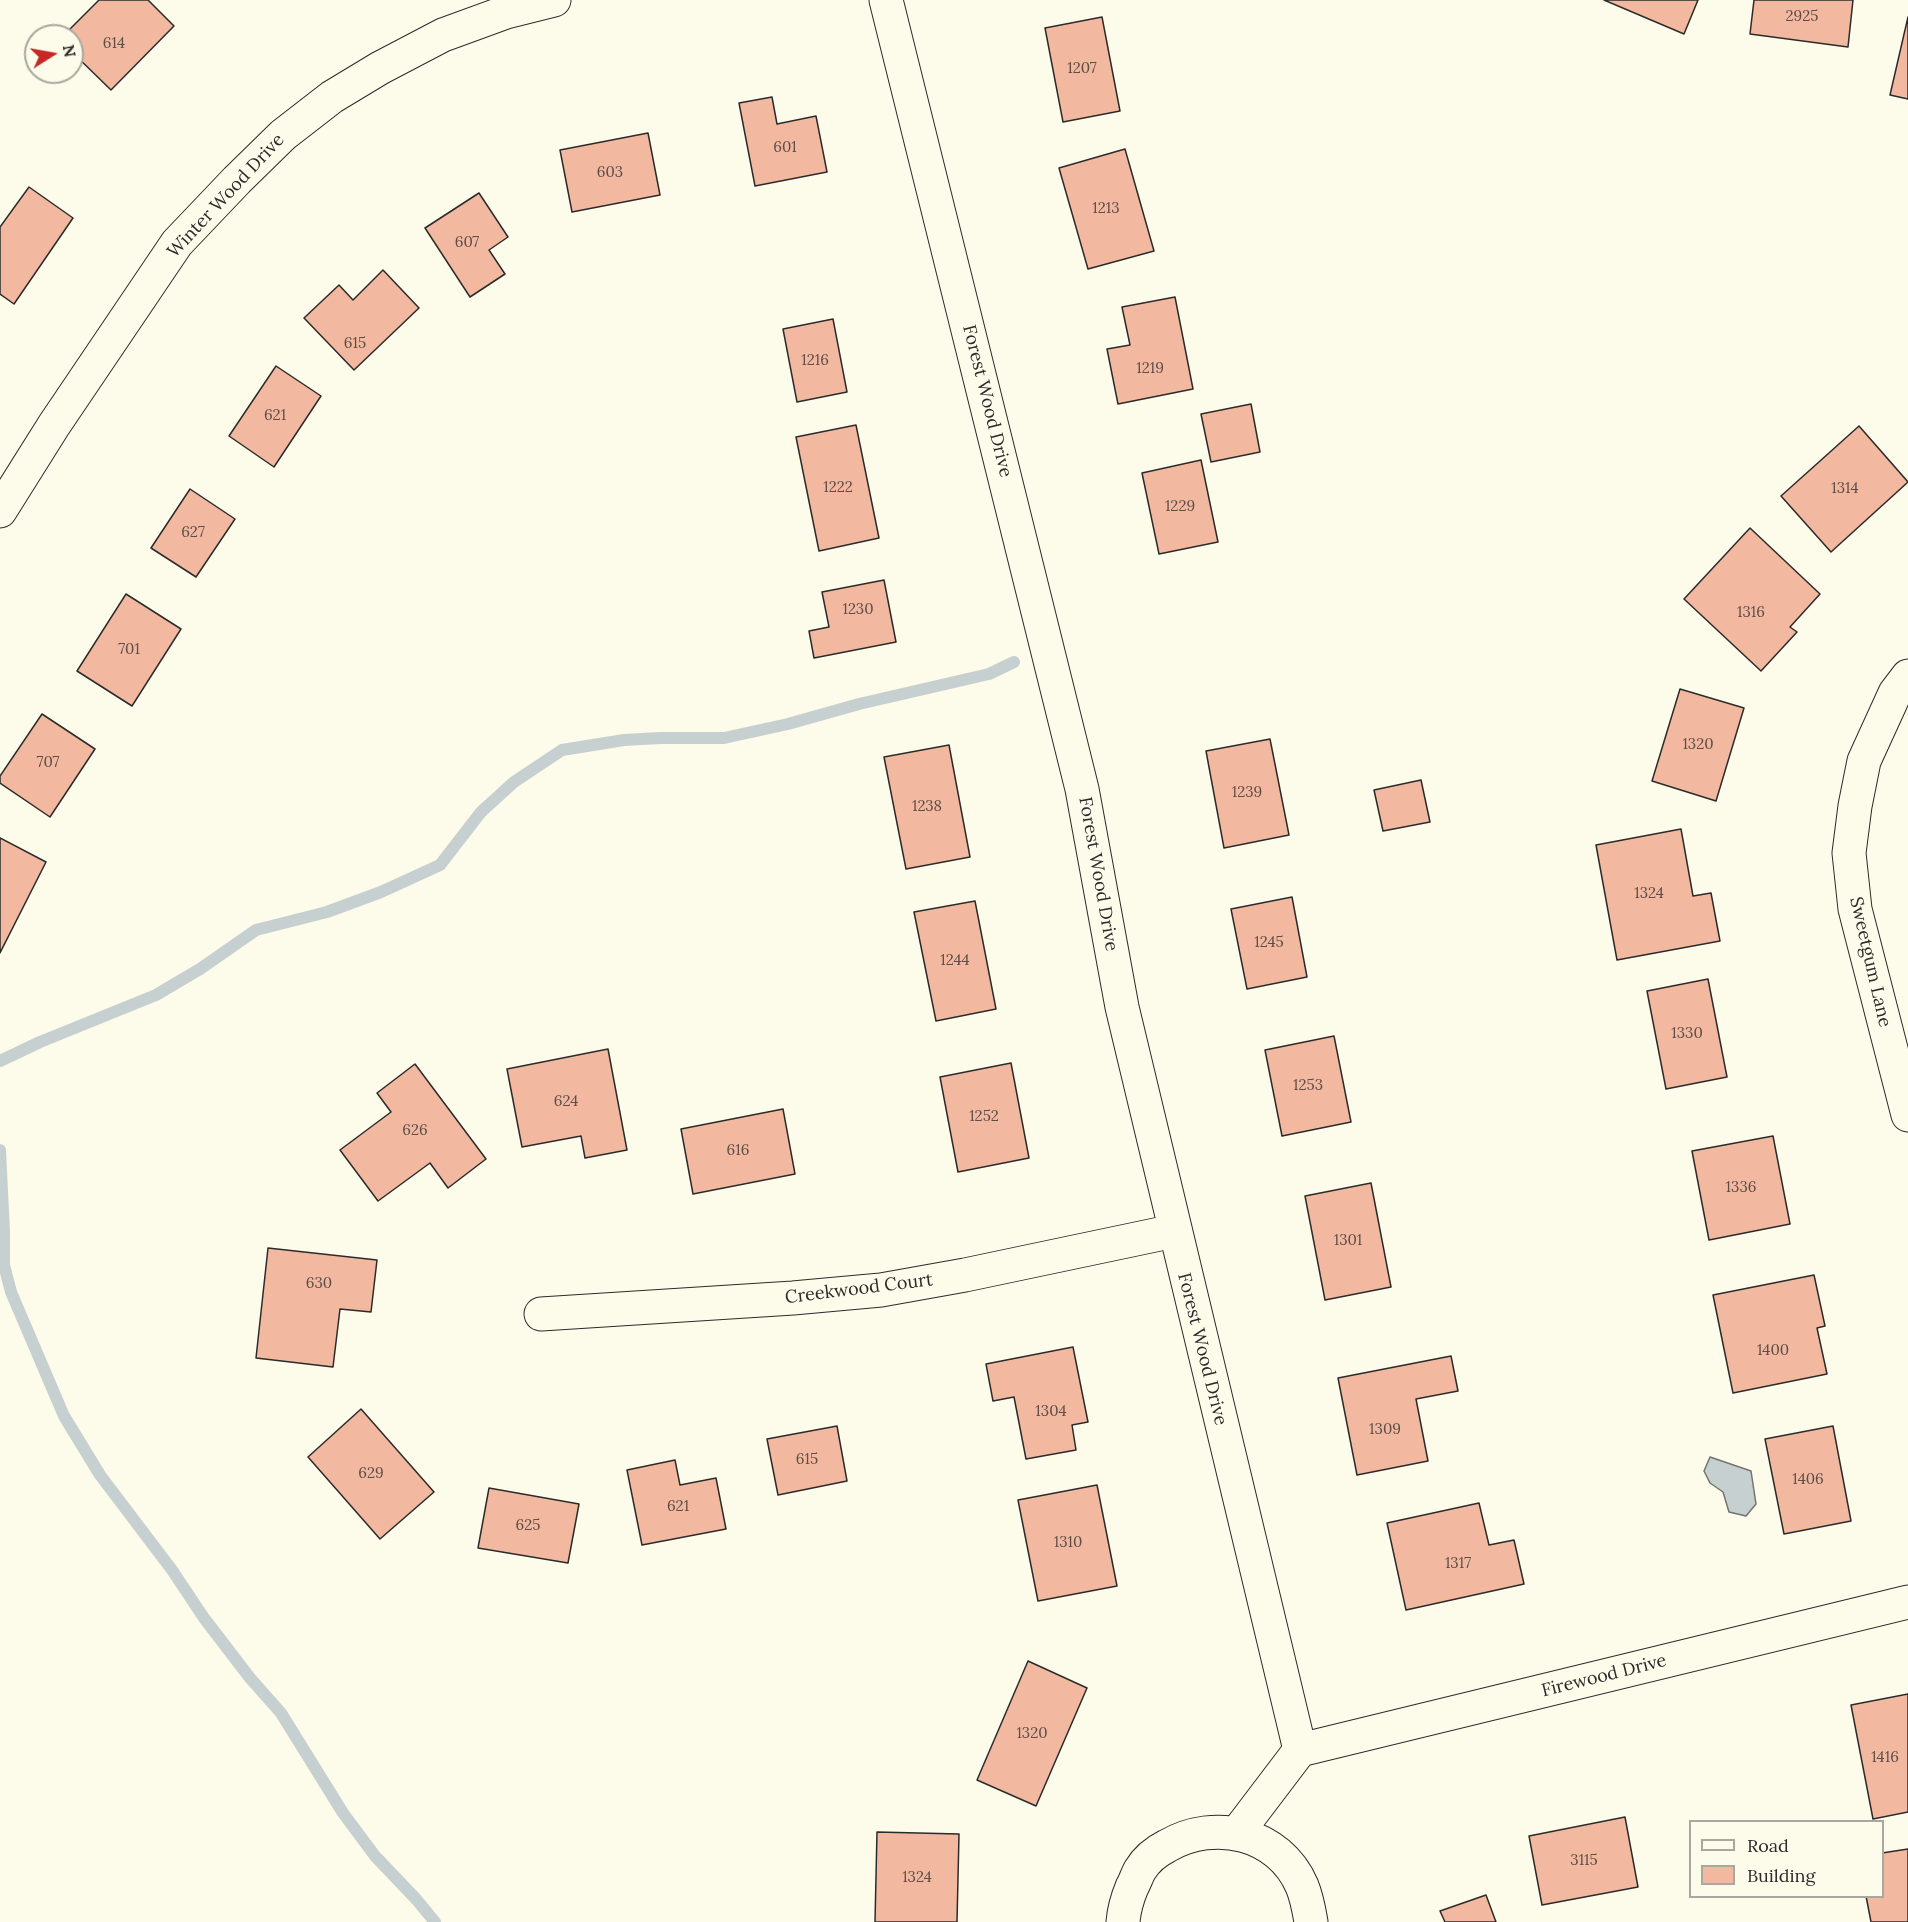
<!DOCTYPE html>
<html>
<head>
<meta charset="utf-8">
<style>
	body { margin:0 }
	#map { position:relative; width:1908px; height:1922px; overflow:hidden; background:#fdfbea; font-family:Lora,serif }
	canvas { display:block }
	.legend { position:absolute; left:1689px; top:1820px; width:195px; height:78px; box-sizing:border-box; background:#fdfbea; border:2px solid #a9a89e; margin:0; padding:8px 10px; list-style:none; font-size:18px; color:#2b2b2b }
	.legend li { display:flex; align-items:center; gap:12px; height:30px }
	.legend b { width:30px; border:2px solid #a9a89e }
	.north { position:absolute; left:24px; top:24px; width:60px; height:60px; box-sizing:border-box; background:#fdfbea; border:2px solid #a9a89e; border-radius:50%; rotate:79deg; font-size:16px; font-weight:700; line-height:24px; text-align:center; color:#2b2b2b }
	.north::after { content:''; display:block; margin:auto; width:21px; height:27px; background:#c62828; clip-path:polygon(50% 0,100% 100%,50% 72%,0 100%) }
</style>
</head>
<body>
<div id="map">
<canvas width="1908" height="1922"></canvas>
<ul class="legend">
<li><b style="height:8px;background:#fdfbea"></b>Road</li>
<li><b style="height:16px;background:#f2b8a0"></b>Building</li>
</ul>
<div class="north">N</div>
</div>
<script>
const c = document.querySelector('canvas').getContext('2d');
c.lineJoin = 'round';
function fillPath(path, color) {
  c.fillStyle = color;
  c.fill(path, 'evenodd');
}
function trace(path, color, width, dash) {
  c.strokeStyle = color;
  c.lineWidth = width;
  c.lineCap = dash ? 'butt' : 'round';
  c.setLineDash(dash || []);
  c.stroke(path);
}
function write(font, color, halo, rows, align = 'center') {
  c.font = font + ' Lora,serif';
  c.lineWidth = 4.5;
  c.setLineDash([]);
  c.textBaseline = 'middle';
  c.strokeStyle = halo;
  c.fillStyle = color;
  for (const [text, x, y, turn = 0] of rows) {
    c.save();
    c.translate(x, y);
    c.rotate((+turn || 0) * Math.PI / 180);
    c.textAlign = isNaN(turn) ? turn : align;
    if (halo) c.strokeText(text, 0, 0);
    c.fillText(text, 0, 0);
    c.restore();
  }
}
const water = new Path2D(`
	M 1710,1457 L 1751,1471 L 1756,1504 L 1746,1516 L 1729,1512 L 1723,1492 L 1710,1483 L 1704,1471 Z`);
fillPath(water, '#c7d0d0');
trace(water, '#74746e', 1.5);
trace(new Path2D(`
	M 0,1061 L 40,1042 L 156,995 L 200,969 L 256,930 L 327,912 L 381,892 L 440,865 L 481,812 L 514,782 L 562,750 L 624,740 L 660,738 L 724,738 L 788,724 L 859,704 L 989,674 L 1014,662
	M 0,1150 L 4,1231 L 4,1265 L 11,1292 L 64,1416 L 100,1475 L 172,1570 L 204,1618 L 250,1678 L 281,1713 L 343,1813 L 375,1856 L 416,1899 L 435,1922`), '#c7d0d0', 12);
const building = new Path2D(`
	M 99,0 L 148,0 L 174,26 L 111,90 L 72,52 L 72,36 L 63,36 Z
	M 1604,0 L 1698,0 L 1684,34 Z
	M 1754,0 L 1853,0 L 1848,47 L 1750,34 Z
	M 1102,17 L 1120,111 L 1063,122 L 1045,28 Z
	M 1908,17 L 1908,99 L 1890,95 Z
	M 772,97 L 777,124 L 816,116 L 827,172 L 755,186 L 739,103 Z
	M 648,133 L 660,195 L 572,212 L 560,150 Z
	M 1125,149 L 1154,251 L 1088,269 L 1059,168 Z
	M 29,187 L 73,218 L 14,304 L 0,294 L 0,227 Z
	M 479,193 L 508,237 L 489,250 L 505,274 L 470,297 L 425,228 Z
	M 383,270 L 419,308 L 354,370 L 304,318 L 339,285 L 353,300 Z
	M 1175,297 L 1193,389 L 1118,404 L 1107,349 L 1130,345 L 1122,307 Z
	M 833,319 L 847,392 L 797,402 L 783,329 Z
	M 276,366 L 321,396 L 274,467 L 229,436 Z
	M 1251,404 L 1260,452 L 1211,462 L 1201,414 Z
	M 856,425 L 879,538 L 819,551 L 796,437 Z
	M 1859,426 L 1908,482 L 1831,552 L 1781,496 Z
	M 1201,460 L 1218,542 L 1159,554 L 1142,473 Z
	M 190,489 L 235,519 L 196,577 L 151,548 Z
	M 1750,528 L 1820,594 L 1790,627 L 1797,632 L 1761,671 L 1684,599 Z
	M 884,580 L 896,642 L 814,658 L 809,631 L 829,627 L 822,592 Z
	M 126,594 L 181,629 L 132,706 L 77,671 Z
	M 1680,689 L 1744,708 L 1716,801 L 1652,781 Z
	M 42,714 L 95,749 L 50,817 L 0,783 L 0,776 Z
	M 1270,739 L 1289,835 L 1224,848 L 1206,751 Z
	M 949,745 L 970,857 L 906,869 L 884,757 Z
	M 1421,780 L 1430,822 L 1383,831 L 1374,790 Z
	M 1681,829 L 1693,896 L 1711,893 L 1720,941 L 1617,960 L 1596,845 Z
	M 0,838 L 46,862 L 0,953 Z
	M 1292,897 L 1307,977 L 1247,989 L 1231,909 Z
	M 975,901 L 996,1009 L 936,1021 L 914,912 Z
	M 1708,979 L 1727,1077 L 1666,1089 L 1647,991 Z
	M 1334,1036 L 1351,1122 L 1282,1136 L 1265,1050 Z
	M 608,1049 L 627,1150 L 585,1158 L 581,1136 L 522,1147 L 507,1069 Z
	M 1011,1063 L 1029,1158 L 958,1172 L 940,1077 Z
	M 415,1064 L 486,1159 L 448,1188 L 430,1163 L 378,1201 L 340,1150 L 391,1112 L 377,1093 Z
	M 783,1109 L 795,1174 L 693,1194 L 681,1129 Z
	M 1773,1136 L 1790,1224 L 1709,1240 L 1692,1151 Z
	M 1371,1183 L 1391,1287 L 1325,1300 L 1305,1196 Z
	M 268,1248 L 377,1260 L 371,1312 L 340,1309 L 333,1367 L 256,1358 Z
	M 1814,1275 L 1825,1326 L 1817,1328 L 1827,1374 L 1733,1393 L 1713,1295 Z
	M 1073,1347 L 1088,1422 L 1072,1425 L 1076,1450 L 1026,1459 L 1014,1397 L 993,1401 L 986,1364 Z
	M 1451,1356 L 1458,1391 L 1416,1399 L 1428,1461 L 1357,1475 L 1338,1378 Z
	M 361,1409 L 434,1492 L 380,1539 L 308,1457 Z
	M 837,1426 L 847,1481 L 778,1495 L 767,1439 Z
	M 1833,1426 L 1851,1521 L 1784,1534 L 1765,1439 Z
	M 675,1460 L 680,1485 L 716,1478 L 726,1529 L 642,1545 L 627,1470 Z
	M 1097,1485 L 1117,1586 L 1038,1601 L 1018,1500 Z
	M 489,1488 L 579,1504 L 568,1563 L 478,1548 Z
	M 1479,1503 L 1489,1545 L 1514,1540 L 1524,1584 L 1406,1610 L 1387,1523 Z
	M 1028,1661 L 1087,1688 L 1036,1806 L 977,1780 Z
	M 1908,1694 L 1908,1812 L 1873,1819 L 1851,1705 Z
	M 1625,1817 L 1638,1887 L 1542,1905 L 1529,1836 Z
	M 877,1832 L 959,1834 L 957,1922 L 875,1922 Z
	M 1908,1849 L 1908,1922 L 1871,1922 L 1866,1896 L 1882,1896 L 1882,1853 Z
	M 1486,1895 L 1496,1922 L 1445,1922 L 1440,1911 Z`);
fillPath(building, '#f2b8a0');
trace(building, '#2b2b2b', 1.5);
const street = new Path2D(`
	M 886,0 L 1082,789 L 1122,1007 L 1300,1750
	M 0,511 L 54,425 L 177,243 L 237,180 L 283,135 L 332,97 L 380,68 L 443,35 L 506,12 L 554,0
	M 1908,676 L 1895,693 L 1864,761 L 1855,806 L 1849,853 L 1855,909 L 1908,1115
	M 541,1314 L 793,1298 L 881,1290 L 965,1275 L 1174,1231
	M 1300,1750 L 1908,1602
	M 1237,1833 L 1300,1750
	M 1123,1922 C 1124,1909 1127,1899 1132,1887 C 1135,1882 1137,1875 1140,1870 C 1146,1860 1157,1851 1167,1846 C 1215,1818 1279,1833 1302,1886 C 1307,1898 1309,1910 1311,1922`);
trace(street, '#2b2b2b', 35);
trace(street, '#fdfbea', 33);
write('15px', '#5d4e48', null, [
	["2925",1802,17],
	["614",114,44],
	["1207",1082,69],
	["601",785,148],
	["603",610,173],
	["1213",1106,209],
	["607",467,243],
	["615",355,344],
	["1216",815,361],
	["1219",1150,369],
	["621",275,416],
	["1222",838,488],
	["1314",1845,489],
	["1229",1180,507],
	["627",193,533],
	["1230",858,610],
	["1316",1751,613],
	["701",129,650],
	["1320",1698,745],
	["707",48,763],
	["1239",1247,793],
	["1238",927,807],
	["1324",1649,894],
	["1245",1269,943],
	["1244",955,961],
	["1330",1687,1034],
	["1253",1308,1086],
	["624",566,1102],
	["1252",984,1117],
	["626",415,1131],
	["616",738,1151],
	["1336",1741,1188],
	["1301",1348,1241],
	["630",319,1284],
	["1400",1773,1351],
	["1304",1051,1412],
	["1309",1385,1430],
	["615",807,1460],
	["629",371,1474],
	["1406",1808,1480],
	["621",678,1507],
	["625",528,1526],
	["1310",1068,1543],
	["1317",1458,1564],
	["1320",1032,1734],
	["1416",1885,1758],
	["3115",1584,1861],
	["1324",917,1878]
]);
write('18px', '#2b2b2b', '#fdfbea', [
	["Winter Wood Drive",226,196,-47],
	["Forest Wood Drive",987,401,76],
	["Forest Wood Drive",1098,874,80],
	["Sweetgum Lane",1870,962,77],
	["Creekwood Court",859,1289,-7],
	["Forest Wood Drive",1202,1349,76],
	["Firewood Drive",1604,1676,-14]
]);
</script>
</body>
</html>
